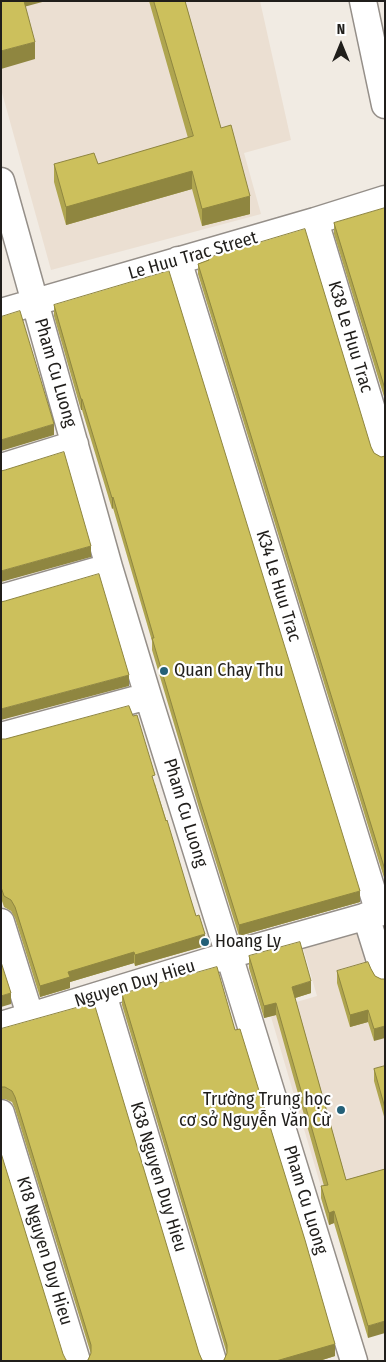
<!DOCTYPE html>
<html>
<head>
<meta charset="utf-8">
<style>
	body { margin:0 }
	#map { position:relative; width:386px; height:1362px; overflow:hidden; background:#f1ebe3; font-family:"Fira Sans Condensed",sans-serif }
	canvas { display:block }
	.frame { position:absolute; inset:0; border:2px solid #201e1b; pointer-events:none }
	.north { position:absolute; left:316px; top:20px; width:50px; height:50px; -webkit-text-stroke:4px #fff; paint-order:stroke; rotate:0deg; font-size:14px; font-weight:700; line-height:20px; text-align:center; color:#201e1b }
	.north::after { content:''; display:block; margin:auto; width:18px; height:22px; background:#201e1b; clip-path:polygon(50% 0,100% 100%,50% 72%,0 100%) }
</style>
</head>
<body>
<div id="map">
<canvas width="386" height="1362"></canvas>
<div class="frame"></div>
<div class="north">N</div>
</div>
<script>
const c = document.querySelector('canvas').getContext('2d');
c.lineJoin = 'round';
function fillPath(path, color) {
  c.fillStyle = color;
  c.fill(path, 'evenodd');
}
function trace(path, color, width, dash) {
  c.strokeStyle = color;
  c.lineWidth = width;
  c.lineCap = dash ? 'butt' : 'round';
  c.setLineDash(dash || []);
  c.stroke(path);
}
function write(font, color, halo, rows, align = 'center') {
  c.font = font + ' "Fira Sans Condensed",sans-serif';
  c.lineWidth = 4.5;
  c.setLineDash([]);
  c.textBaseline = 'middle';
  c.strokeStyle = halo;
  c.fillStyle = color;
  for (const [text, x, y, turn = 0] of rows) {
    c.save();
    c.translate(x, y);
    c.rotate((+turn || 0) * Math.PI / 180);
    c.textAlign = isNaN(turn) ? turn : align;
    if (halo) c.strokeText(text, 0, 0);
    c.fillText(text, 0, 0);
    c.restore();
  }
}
fillPath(new Path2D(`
	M 1,1 L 260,1 L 291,140 L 244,153 L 261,214 L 51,270 L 1,89 Z
	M 363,923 L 385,999 L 385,1209 L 332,1224 L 269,1010 L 317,996 L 301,941 Z`), '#ebdfd2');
const minor = new Path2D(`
	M 363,1 L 385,105
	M 1,181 L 109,567 L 148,696 L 229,955 L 354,1361
	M 315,221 L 385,453
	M 178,260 L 379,913
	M 1,312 L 315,221 L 385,199
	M 1,467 L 75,444
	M 1,598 L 109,567
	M 1,736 L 148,696
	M 366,916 L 385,977
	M 1,922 L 30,1015
	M 103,994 L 213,1361
	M 1,1025 L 229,955 L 385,911
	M 1,1113 L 77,1361`);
trace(minor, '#958f89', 29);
trace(minor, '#fff', 26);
fillPath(new Path2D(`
	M 149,1 L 185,1 L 221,128 L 250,214 L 202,226 L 192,189 L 66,225 L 54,182 L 54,164 L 98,164 L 188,138 Z
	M 385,208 L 385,400 L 334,234 L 334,223 Z
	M 208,258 L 371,447 L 374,453 L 381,457 L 385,456 L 385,881 L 198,274 L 198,264 L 208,260 Z
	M 54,305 L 360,902 L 239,936 L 199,808 L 152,650 L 152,641 L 113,508 L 112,509 L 82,410 L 81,410 L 54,316 Z
	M 1,739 L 155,784 L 205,946 L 135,966 L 134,963 L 70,982 L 70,988 L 40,997 L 15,918 L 11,911 L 4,907 L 1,898 Z
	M 249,956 L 311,993 L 295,998 L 346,1180 L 385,1169 L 368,1338 L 334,1223 L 329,1225 L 321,1198 L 321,1186 L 324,1186 L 276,1015 L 264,1018 L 249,968 Z
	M 371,969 L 375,976 L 381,979 L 374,1041 L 368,1022 L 350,1027 L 337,983 L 337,971 Z
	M 122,994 L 235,1030 L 335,1356 L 319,1361 L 222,1361 L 224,1360 L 227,1354 L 122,1005 Z
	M 1,1029 L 199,1353 L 202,1360 L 88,1360 L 91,1354 L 15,1109 L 12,1102 L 5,1099 L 1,1099 Z
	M 385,1066 L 385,1120 L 374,1081 L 374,1069 Z`), '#afa54f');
fillPath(new Path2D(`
	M 20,1 L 46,1 L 20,8 Z
	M 35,42 L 35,59 L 1,69 L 1,51 Z
	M 192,171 L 192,189 L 66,225 L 66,207 Z
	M 250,196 L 250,214 L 202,226 L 202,209 Z
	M 81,399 L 82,399 L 82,410 L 81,410 Z
	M 54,424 L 54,435 L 1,451 L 1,440 Z
	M 113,497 L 113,508 L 112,509 L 112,498 Z
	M 91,546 L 91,557 L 1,582 L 1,571 Z
	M 129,675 L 129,686 L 1,720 L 1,709 Z
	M 360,891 L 360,902 L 239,936 L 239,925 Z
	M 205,934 L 205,946 L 135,966 L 135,955 Z
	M 134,952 L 134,963 L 70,982 L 70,988 L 40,997 L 40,986 L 68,972 Z
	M 311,981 L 311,993 L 292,999 L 292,987 Z
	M 11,993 L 11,1004 L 1,1007 L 1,996 Z
	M 276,1003 L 276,1015 L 264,1018 L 264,1006 Z
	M 368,1010 L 368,1022 L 350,1027 L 350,1015 Z
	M 385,1026 L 385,1038 L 374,1041 L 374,1029 Z
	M 334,1211 L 334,1223 L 329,1225 L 329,1213 Z
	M 385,1321 L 385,1333 L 368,1338 L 368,1326 Z
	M 335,1344 L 335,1356 L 319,1361 L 276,1361 Z`), '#8f8640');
const building = new Path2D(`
	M 1,1 L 24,1 L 35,42 L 1,51 Z
	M 154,1 L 185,1 L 221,128 L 231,125 L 250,196 L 202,209 L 192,171 L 66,207 L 54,164 L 94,153 L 98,164 L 193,136 Z
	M 385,208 L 385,389 L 334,223 Z
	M 305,229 L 371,447 L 374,453 L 381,457 L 385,456 L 385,870 L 198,264 L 209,260 L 208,258 Z
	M 169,271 L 360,891 L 239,925 L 199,797 L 152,638 L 154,638 L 113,497 L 112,498 L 82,399 L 81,399 L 54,305 Z
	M 20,311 L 54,424 L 1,440 L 1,317 Z
	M 64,452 L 91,546 L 1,571 L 1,471 L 5,470 Z
	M 99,574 L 129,675 L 1,709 L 1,602 L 5,601 Z
	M 129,706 L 133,716 L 137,715 L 155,775 L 152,776 L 166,821 L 167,820 L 191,900 L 196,916 L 199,915 L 205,934 L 135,955 L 134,952 L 68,972 L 70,977 L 40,986 L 15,907 L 11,900 L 4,896 L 1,887 L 1,739 L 5,739 Z
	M 300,942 L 311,981 L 292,987 L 346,1180 L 385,1169 L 385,1321 L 368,1326 L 334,1211 L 329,1213 L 321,1186 L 328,1185 L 276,1003 L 264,1006 L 249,956 Z
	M 1,962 L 11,993 L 1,996 Z
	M 368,962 L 371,969 L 375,976 L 381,979 L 385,979 L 385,1026 L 374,1029 L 368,1010 L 350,1015 L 337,971 Z
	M 217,967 L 235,1030 L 240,1029 L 305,1240 L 335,1344 L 276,1361 L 222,1361 L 224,1360 L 227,1353 L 227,1345 L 122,994 Z
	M 94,1003 L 199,1353 L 202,1360 L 204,1361 L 86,1361 L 88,1360 L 91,1353 L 91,1345 L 15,1097 L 12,1091 L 5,1087 L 1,1087 L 1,1029 Z
	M 385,1066 L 385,1108 L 374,1069 Z
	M 1,1153 L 63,1354 L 66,1360 L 68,1361 L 1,1361 Z`);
fillPath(building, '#ccc05c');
trace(building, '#8f8640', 1);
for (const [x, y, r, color] of [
	[164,671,5,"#246078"],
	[205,942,5,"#246078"],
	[341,1110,5,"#246078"]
]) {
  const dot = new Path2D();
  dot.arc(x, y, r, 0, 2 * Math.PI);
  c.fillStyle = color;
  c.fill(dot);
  trace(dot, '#fff', 2);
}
write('18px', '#201e1b', '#fff', [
	["Le Huu Trac Street",193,256,-16],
	["K38 Le Huu Trac",350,337,73],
	["Pham Cu Luong",55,373,74],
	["K34 Le Huu Trac",278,586,73],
	["Pham Cu Luong",185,813,73],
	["Nguyen Duy Hieu",135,984,-17],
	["K38 Nguyen Duy Hieu",158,1177,73],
	["Pham Cu Luong",305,1200,73],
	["K18 Nguyen Duy Hieu",44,1251,73]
]);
write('18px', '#201e1b', '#fff', [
	["Quan Chay Thu",174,671],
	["Hoang Ly",215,942],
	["Trường Trung học",331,1100,"right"],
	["cơ sở Nguyễn Văn Cừ",331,1121,"right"]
], 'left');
</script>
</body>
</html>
